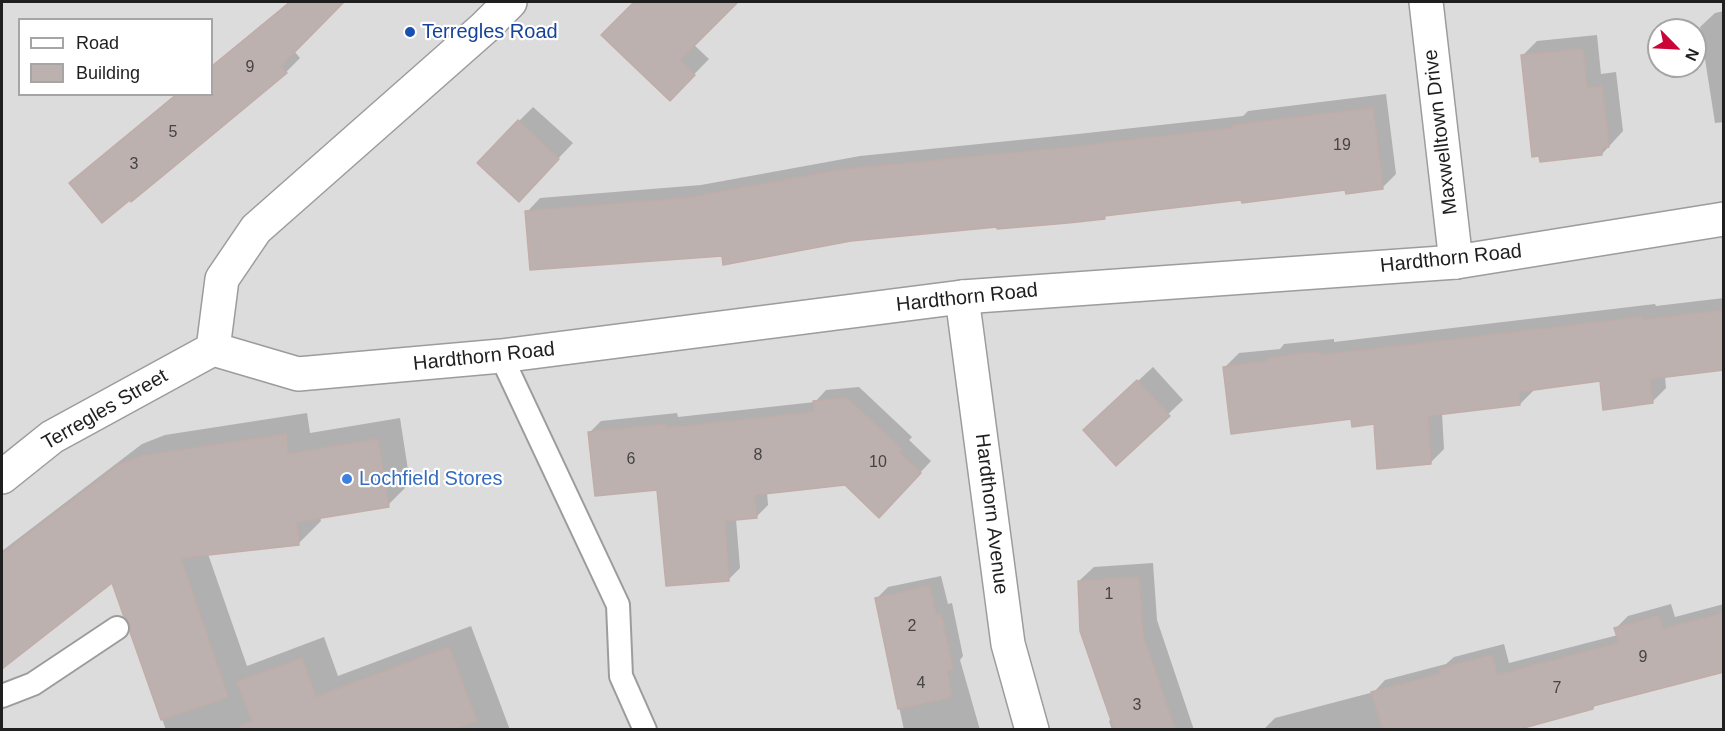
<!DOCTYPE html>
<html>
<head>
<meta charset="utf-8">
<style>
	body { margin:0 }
	#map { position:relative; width:1725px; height:731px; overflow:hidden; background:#f0eae6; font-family:Helvetica,sans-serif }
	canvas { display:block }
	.frame { position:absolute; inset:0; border:3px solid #1f1f1f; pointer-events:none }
	.legend { position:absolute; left:18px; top:18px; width:195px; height:78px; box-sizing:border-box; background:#fff; border:2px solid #a5a5a5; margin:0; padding:8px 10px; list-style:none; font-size:18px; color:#1f1f1f }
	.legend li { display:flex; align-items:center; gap:12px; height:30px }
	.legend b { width:30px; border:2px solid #a5a5a5 }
	.north { position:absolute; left:1647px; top:18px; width:60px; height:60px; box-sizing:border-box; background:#fff; border:2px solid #a5a5a5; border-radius:50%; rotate:114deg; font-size:16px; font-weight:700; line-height:24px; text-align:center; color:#1f1f1f }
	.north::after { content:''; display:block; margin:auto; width:21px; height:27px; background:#c90637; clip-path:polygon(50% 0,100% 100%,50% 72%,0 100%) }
</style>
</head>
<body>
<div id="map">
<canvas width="1725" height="731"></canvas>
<div class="frame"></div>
<ul class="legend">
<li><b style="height:8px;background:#fff"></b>Road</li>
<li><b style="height:16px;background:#bcb1af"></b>Building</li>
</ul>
<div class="north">N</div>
</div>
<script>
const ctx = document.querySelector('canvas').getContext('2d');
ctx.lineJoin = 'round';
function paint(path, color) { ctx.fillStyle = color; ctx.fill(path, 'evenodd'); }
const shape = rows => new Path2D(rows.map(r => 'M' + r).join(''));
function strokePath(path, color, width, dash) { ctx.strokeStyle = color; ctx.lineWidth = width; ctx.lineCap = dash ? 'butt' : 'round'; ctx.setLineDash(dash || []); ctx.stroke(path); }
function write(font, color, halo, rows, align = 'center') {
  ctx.font = font + ' Helvetica,sans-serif'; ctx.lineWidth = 4.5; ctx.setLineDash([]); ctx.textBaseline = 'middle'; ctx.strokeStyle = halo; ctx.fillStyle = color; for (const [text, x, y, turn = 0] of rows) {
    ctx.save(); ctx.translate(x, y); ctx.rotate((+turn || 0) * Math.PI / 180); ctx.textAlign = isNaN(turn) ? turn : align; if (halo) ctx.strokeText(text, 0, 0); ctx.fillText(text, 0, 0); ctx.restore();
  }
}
paint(shape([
	[2,2,1723,2,1723,729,2,729],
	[20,20,212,20,212,94,20,94],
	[1659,30,1695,30,1695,66,1659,66]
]), '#dddcdc');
paint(shape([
	[289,2,342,2,294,51,300,58,286,72,71,184,85,170,176,94,212,94,212,66],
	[637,2,736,2,694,45,709,59,670,99,604,35],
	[1724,11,1724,122,1715,123,1700,27,1715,13],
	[1597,35,1601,74,1616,72,1623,131,1602,154,1522,56,1537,41],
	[1386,94,1396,174,1382,188,1347,188,1243,198,1108,214,1104,218,998,226,723,254,527,212,540,198,701,185,860,156,1078,134,1243,116,1248,111],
	[533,107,573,143,533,185,519,121],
	[1724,298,1724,368,1665,376,1666,388,1652,402,1601,379,1534,390,1520,404,1442,413,1444,449,1430,463,1375,423,1352,418,1225,367,1239,353,1280,349,1284,344,1334,339,1334,342,1655,304,1656,306],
	[1153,367,1183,400,1116,464,1100,416],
	[859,387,912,437,909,440,931,461,891,504,846,484,767,492,768,505,757,516,736,519,740,568,729,579,658,488,590,432,601,421,677,413,678,417,815,402,826,390],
	[307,413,310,433,400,418,410,483,388,505,320,517,321,521,299,543,208,554,247,666,324,637,338,676,471,626,510,730,166,730,131,632,132,626,113,580,2,667,2,551,142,444,165,435],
	[1153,563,1157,620,1194,730,1112,730,1109,721,1112,719,1079,581,1094,567],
	[941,576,948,604,952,603,963,656,960,660,980,730,904,730,876,599,888,587],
	[1671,604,1675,617,1724,604,1724,670,1597,703,1593,708,1513,730,1263,730,1275,718,1374,692,1385,680,1446,664,1454,657,1504,644,1509,663,1618,635,1616,628,1628,616]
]), '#0003');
const building = shape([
	[290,2,344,2,281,66,287,73,170,170,131,202,130,200,102,223,69,183,177,94,212,94,212,66,290,2],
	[634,2,738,2,680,60,695,75,670,101,601,35,634,2],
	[1583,49,1587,88,1602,86,1609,147,1602,147,1602,155,1540,162,1539,156,1532,157,1521,55,1583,49],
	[1373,108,1383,189,1346,194,1345,190,1242,203,1241,200,1104,216,1105,219,1068,223,997,229,997,227,851,241,723,265,722,256,530,270,525,211,686,198,845,169,1063,148,1233,128,1232,125,1373,108],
	[518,120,559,159,519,202,477,163,518,120],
	[1724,310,1724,370,1650,379,1653,403,1603,410,1600,381,1519,392,1520,405,1428,416,1431,464,1377,469,1374,424,1352,427,1351,419,1231,434,1223,367,1269,361,1269,358,1297,354,1320,352,1321,355,1642,317,1642,320,1724,310],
	[1137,380,1170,416,1116,466,1083,430,1137,380],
	[847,398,902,449,899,452,921,473,879,518,845,485,755,495,757,518,725,521,729,581,666,586,657,490,595,496,588,432,666,424,667,428,814,412,813,401,847,398],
	[286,434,288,454,378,439,389,507,297,522,299,545,181,558,228,697,161,720,130,632,130,627,128,621,124,617,112,583,2,669,2,554,118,465,142,456,286,434],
	[1139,577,1143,635,1175,729,1114,729,1080,631,1078,581,1139,577],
	[930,586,936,615,941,614,953,669,947,671,952,697,898,709,875,598,930,586],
	[1724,613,1724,672,1593,706,1593,709,1520,729,1383,729,1371,692,1441,674,1439,669,1492,655,1497,675,1619,643,1614,628,1659,616,1663,629,1724,613],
	[449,647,477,721,454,729,241,729,240,726,252,721,237,682,302,658,316,697,449,647]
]);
paint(building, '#bcb1af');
strokePath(building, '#c1ada8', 1.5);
const service = shape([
	[501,356,618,605,621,676,645,730],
	[2,696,33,684,117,628]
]);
const minor = shape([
	[1426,2,1456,262],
	[962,297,1008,644,1032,730]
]);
const tertiary = shape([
	[213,349,298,374,501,356,962,297,1456,262,1724,219],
	[213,349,222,279,256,229,484,28,510,2],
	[2,477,52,437,213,349]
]);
strokePath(service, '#9c9c9c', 26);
strokePath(minor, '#9c9c9c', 36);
strokePath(tertiary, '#9c9c9c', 36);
strokePath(service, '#fff', 22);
strokePath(minor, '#fff', 33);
strokePath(tertiary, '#fff', 33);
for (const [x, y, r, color] of [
	[410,32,6,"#1a4fb4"],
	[347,479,6,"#3f7fe0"]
]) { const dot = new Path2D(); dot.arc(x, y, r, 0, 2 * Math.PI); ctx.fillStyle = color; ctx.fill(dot); strokePath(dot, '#fff', 2); }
write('16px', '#464443', null, [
	["9",250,68],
	["5",173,133],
	["19",1342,146],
	["3",134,165],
	["8",758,456],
	["6",631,460],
	["10",878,463],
	["1",1109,595],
	["2",912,627],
	["9",1643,658],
	["4",921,684],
	["7",1557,689],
	["3",1137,706]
]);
write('20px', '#164399', '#fff', [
	["Terregles Road",422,32]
], 'left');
write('20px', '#1f1f1f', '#fff', [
	["Maxwelltown Drive",1441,132,-97],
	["Hardthorn Road",1451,259,-6],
	["Hardthorn Road",967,298,-6],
	["Hardthorn Road",484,357,-6],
	["Terregles Street",105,410,-30],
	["Hardthorn Avenue",991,514,83]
]);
write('20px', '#366cbe', '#fff', [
	["Lochfield Stores",359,479]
], 'left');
</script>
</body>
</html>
